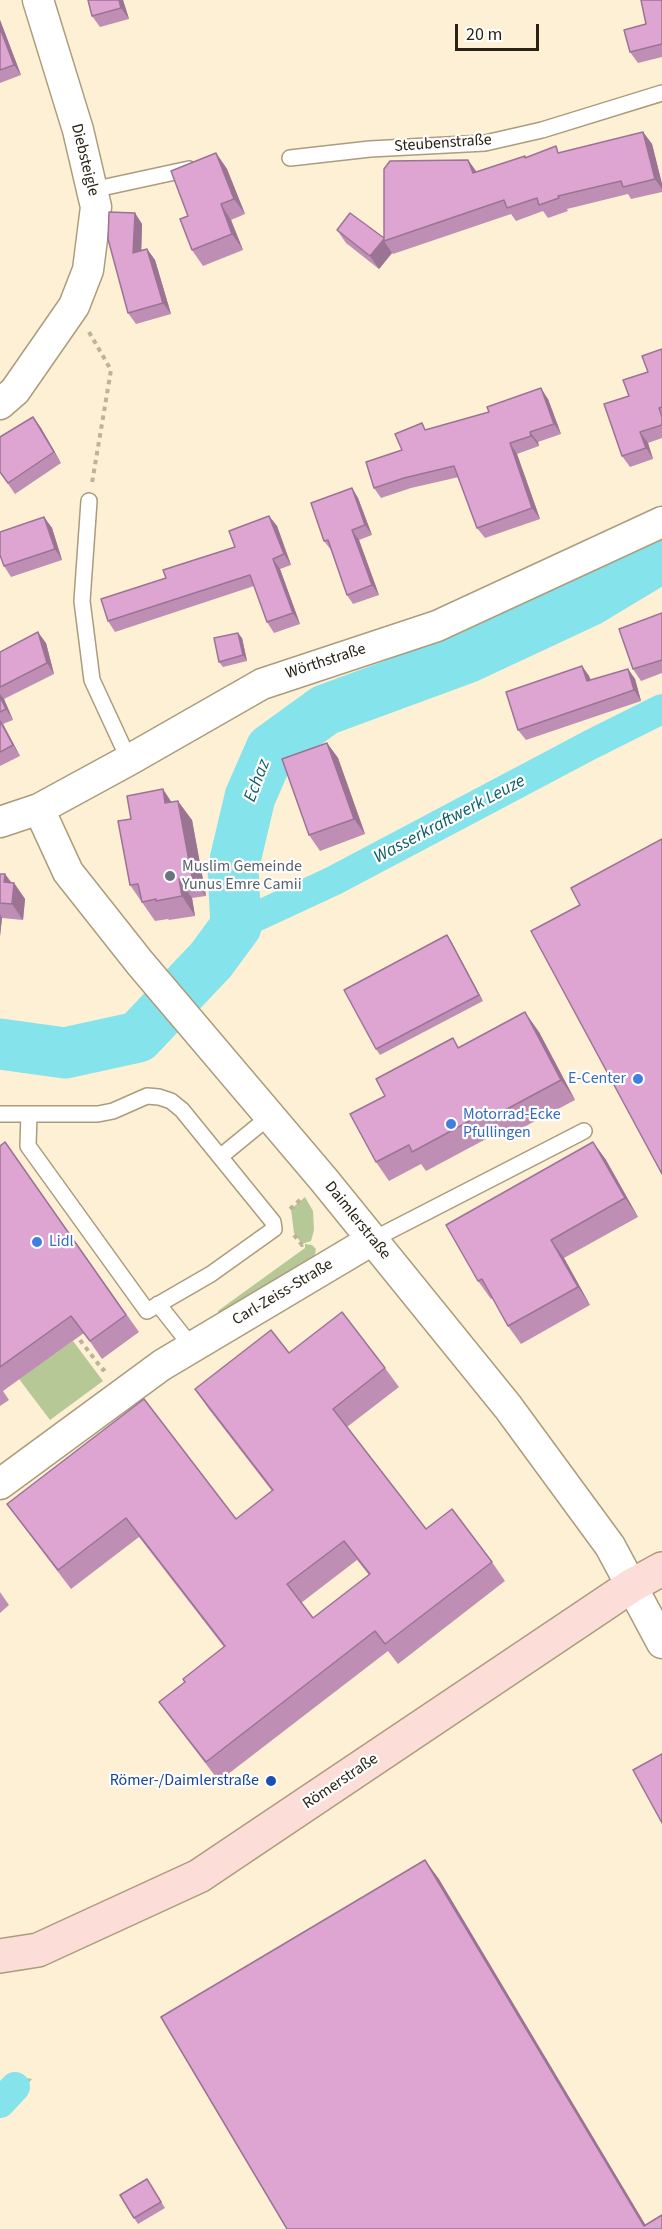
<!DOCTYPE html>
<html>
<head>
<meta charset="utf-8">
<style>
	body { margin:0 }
	#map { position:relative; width:662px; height:2229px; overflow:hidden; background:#fdf0d5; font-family:"Source Sans 3",sans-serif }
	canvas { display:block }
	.scale { position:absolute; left:455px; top:24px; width:84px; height:27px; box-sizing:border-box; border:3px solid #292316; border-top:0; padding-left:8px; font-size:18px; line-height:21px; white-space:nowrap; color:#292316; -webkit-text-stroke:4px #fefefe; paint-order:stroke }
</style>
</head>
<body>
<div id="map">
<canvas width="662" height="2229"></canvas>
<div class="scale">20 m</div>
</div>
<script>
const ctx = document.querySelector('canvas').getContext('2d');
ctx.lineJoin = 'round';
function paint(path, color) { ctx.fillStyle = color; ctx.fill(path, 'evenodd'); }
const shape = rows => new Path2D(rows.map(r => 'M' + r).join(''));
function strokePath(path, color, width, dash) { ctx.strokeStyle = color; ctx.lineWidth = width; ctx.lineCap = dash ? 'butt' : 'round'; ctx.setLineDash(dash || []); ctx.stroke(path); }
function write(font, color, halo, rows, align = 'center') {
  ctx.font = font + ' "Source Sans 3",sans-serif'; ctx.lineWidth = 4.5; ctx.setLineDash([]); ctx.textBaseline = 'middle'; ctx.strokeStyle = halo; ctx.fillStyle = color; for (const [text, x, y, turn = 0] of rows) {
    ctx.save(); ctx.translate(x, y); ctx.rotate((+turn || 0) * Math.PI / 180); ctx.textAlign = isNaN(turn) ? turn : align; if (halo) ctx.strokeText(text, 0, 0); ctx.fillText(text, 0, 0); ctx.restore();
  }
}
paint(shape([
	[305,1197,313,1211,314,1230,311,1241,302,1244,294,1233,291,1209],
	[305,1244,312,1245,316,1249,315,1254,312,1258,219,1314,218,1311,226,1305,305,1248],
	[73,1341,103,1381,50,1420,19,1379],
	[10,2075,32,2079,0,2117,0,2086]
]), '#b6c895');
strokePath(shape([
	[236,926,333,881,590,745,662,709],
	[0,2103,15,2087]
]), '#85e3ec', 30);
strokePath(shape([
	[0,1044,65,1053,138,1037,211,960,236,926,233,869,250,797,271,749,325,710,469,657,589,601,662,557]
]), '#85e3ec', 51);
const service = shape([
	[290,158,370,149,485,143,542,130,662,93],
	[92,190,189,169],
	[89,501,82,601,92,680,129,760],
	[0,1114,98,1114,113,1111,147,1096,159,1097,171,1101,182,1110,273,1222,274,1229,211,1274,147,1311,28,1146,29,1114],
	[220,1157,270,1116],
	[372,1240,584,1131],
	[158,1304,192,1347]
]);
const minor = shape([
	[0,404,15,391,74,306,88,270,96,207,78,130,38,0],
	[39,809,68,872,140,963,324,1180,508,1407,610,1546,662,1643],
	[0,822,39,809,129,760,262,684,437,626,662,522],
	[0,1484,162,1365,372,1240]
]);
const secondary = shape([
	[0,1956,38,1950,199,1876,631,1586,662,1569]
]);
strokePath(service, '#ab9c7d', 18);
strokePath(minor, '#ab9c7d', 33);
strokePath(secondary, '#ab9c7d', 36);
strokePath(shape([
	[89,332,111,370,92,483],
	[290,1209,302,1198],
	[294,1235,302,1245,304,1243],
	[80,1340,103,1370,105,1368]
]), '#bdb29b', 4, [4.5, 4.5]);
strokePath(service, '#fff', 15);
strokePath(minor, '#fff', 30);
strokePath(secondary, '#fdddd7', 33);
paint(shape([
	[123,0,129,19,100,27,92,16],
	[662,0,662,57,638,63,630,52,646,24],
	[0,20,21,75,0,83],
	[643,132,652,144,662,184,662,192,631,199,628,194,567,209,568,211,548,218,543,211,516,221,511,214,393,254,392,253,379,269,346,243,337,230,384,238,468,160,477,172,526,158,560,153],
	[216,153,227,169,245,214,231,220,243,250,203,266,192,250,188,216],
	[135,213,142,224,141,250,147,249,155,260,171,314,136,324,128,313],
	[662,349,662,438,648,443,653,459,630,467,622,456,629,396,648,372],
	[548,399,561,434,538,442,539,446,517,454,540,519,485,538,477,528,459,477,411,488,381,498,374,488,402,450,427,430],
	[33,417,41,428,61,463,15,494,0,472],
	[352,488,358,498,372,535,359,540,379,595,353,604,347,595,331,550,324,541],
	[269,516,277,526,291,565,280,569,300,624,274,633,267,622,254,586,115,632,108,621,166,578,235,547],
	[44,517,52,528,62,560,11,577,4,566],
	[662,613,662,673,641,681,633,669],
	[242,638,247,661,223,667,219,662],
	[46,643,54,674,4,699,13,720,3,724,20,756,0,766,0,652],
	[582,666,589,676,591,680,628,669,635,679,641,701,526,740,518,730],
	[327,743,338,758,365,834,320,851,309,835],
	[172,802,192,820,206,896,192,898,195,916,169,920,168,919,155,921,130,885,131,819],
	[0,874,5,874,12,883,14,883,25,899,23,920,2,918,0,936],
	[447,935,451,941,483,1001,380,1055,376,1049],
	[539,1032,575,1100,505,1137,501,1131,426,1171,421,1164,389,1181,376,1162,385,1096,453,1038,459,1048],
	[5,1142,139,1332,102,1359,84,1333,3,1391,9,1400,0,1406,0,1146],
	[593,1142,606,1160,638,1217,564,1258,590,1305,521,1344,508,1326,493,1298,491,1299,478,1281],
	[289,1353,385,1368,399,1387,347,1427,426,1529,492,1562,505,1581,398,1664,388,1651,219,1781,173,1721,159,1702,185,1682,224,1647,139,1537,71,1589,21,1523,7,1504,236,1519,272,1491,208,1408,195,1389],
	[357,1560,369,1575,313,1618,301,1603],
	[0,1592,9,1605,0,1613],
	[151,2185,165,2208,138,2224,134,2218]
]), '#bf8eb5');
paint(shape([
	[119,0,123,0,129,19,121,8],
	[0,20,21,75,14,65,0,28],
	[643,132,652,144,662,184,662,189,655,179],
	[216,153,227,169,245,214,234,199],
	[468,160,477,173,473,173],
	[221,204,231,220,243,250,232,234],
	[135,213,142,224,141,264,133,253],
	[384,239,384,241,392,253,379,269,370,256],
	[147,249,155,260,171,314,163,303],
	[541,388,548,399,561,434,554,424],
	[33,417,41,428,61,463,54,452],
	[530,432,538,442,539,446,531,436],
	[640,432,648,443,653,459,646,448],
	[510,443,517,454,540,519,532,508],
	[352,488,358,498,372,535,365,525],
	[269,516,277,526,291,565,284,554],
	[44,517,52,528,62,560,55,549],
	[352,530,359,540,379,595,372,585],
	[273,559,280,569,300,624,293,613],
	[38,632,46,643,54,674,47,663],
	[238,633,242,638,247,661,243,655],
	[582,666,589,676,594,692,587,681],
	[628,669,635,679,641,701,634,690],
	[0,694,4,699,13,720,6,709,0,697],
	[0,719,3,724,20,756,13,745],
	[327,743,338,758,365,834,354,819],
	[163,789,176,809,165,803],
	[178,801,192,820,206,896,192,877],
	[5,874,14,887,14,883,25,899,23,920,12,904,4,882],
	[179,879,192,898,195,916,182,896],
	[0,914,2,918,0,936],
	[447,935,451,941,483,1001,479,995],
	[525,1012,539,1032,575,1100,561,1080],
	[593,1142,606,1160,638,1217,625,1198],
	[551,1240,564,1258,590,1305,578,1287],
	[425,1860,439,1879,648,2229,646,2229]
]), '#9b7494');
const building = shape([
	[88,0,119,0,121,8,92,16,88,0],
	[641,0,662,0,662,44,630,52,624,30,646,24,641,0],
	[0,28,14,65,0,70,0,28],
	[643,132,655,179,623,187,621,181,558,196,559,198,539,205,537,198,507,208,504,200,384,241,384,239,370,256,337,230,350,213,384,238,384,169,390,161,468,160,473,173,525,156,525,158,556,146,558,153,643,132],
	[216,153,234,199,221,204,232,234,192,250,180,219,188,216,171,171,216,153],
	[109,212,135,213,133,253,147,249,163,303,128,313,108,239,109,212],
	[662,349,662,407,659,408,662,417,662,425,640,432,646,448,622,456,604,404,629,396,623,380,648,372,642,356,662,349],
	[541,388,554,424,530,432,531,436,510,443,532,508,477,528,454,466,404,478,374,488,366,462,402,450,395,434,422,423,425,430,489,412,487,407,541,388],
	[33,417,54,452,8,483,0,472,0,437,33,417],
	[352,488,365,525,352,530,372,585,347,595,328,540,324,541,311,503,352,488],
	[269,516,284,554,273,559,293,613,267,622,250,575,108,621,101,599,166,578,163,570,235,547,229,531,269,516],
	[44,517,55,549,4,566,0,555,0,532,44,517],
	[662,613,662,660,633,669,619,629,662,613],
	[38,632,47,663,0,687,0,652,38,632],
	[238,633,243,655,219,662,214,638,238,633],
	[582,666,587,681,628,669,634,690,518,730,506,692,582,666],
	[0,697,6,709,0,712,0,697],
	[0,721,13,745,0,752,0,721],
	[327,743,354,819,309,835,282,759,327,743],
	[163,789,165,803,178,801,192,877,179,879,182,896,156,901,156,899,142,902,138,884,130,885,118,821,131,819,127,796,163,789],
	[662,839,662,1174,531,931,580,905,571,888,662,839],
	[0,874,5,874,4,882,14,883,12,904,0,903,0,874],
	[447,935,479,995,376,1049,344,990,447,935],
	[525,1012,561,1080,492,1117,488,1111,412,1152,409,1145,376,1162,350,1114,385,1096,376,1079,453,1038,458,1048,525,1012],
	[5,1142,126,1315,90,1341,71,1316,0,1367,0,1146,5,1142],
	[593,1142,625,1198,551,1240,578,1287,508,1326,482,1279,478,1281,446,1225,593,1142],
	[342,1312,385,1368,333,1409,426,1529,452,1509,492,1562,385,1644,375,1631,206,1762,159,1702,185,1682,183,1679,225,1646,126,1518,58,1570,7,1504,144,1399,236,1519,273,1490,195,1389,271,1330,289,1353,342,1312],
	[344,1541,370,1574,313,1618,287,1584,344,1541],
	[662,1754,662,1823,633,1770,662,1754],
	[425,1860,644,2226,662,2215,662,2229,287,2229,161,2017,425,1860],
	[147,2179,161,2202,134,2218,120,2195,147,2179]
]);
paint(building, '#dea5d3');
strokePath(building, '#9b7494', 1.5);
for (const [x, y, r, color] of [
	[170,876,6,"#6b7280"],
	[638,1079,6,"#3f7fe0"],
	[451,1124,6,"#3f7fe0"],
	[37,1242,6,"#3f7fe0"],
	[271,1781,6,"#1a4fb4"]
]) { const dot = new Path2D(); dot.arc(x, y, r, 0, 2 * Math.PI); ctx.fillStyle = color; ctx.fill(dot); strokePath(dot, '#fefefe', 2); }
write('16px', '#292316', '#fefefe', [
	["Steubenstraße",443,144,-4],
	["Diebsteigle",84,160,76],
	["Wörthstraße",326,662,-18],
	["Daimlerstraße",357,1221,51],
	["Carl-Zeiss-Straße",283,1293,-31],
	["Römerstraße",341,1782,-34]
]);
write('16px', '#5b616d', '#fefefe', [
	["Muslim Gemeinde",182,867],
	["Yunus Emre Camii",182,885]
], 'left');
write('16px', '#366cbe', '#fefefe', [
	["E-Center",626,1079,"right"],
	["Motorrad-Ecke",463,1115],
	["Pfullingen",463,1133],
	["Lidl",49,1242]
], 'left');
write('16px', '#164399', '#fefefe', [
	["Römer-/Daimlerstraße",259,1781]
], 'right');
write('italic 18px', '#0d6066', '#fefefe', [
	["Echaz",258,781,-69],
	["Wasserkraftwerk Leuze",450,820,-28]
]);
</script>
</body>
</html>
